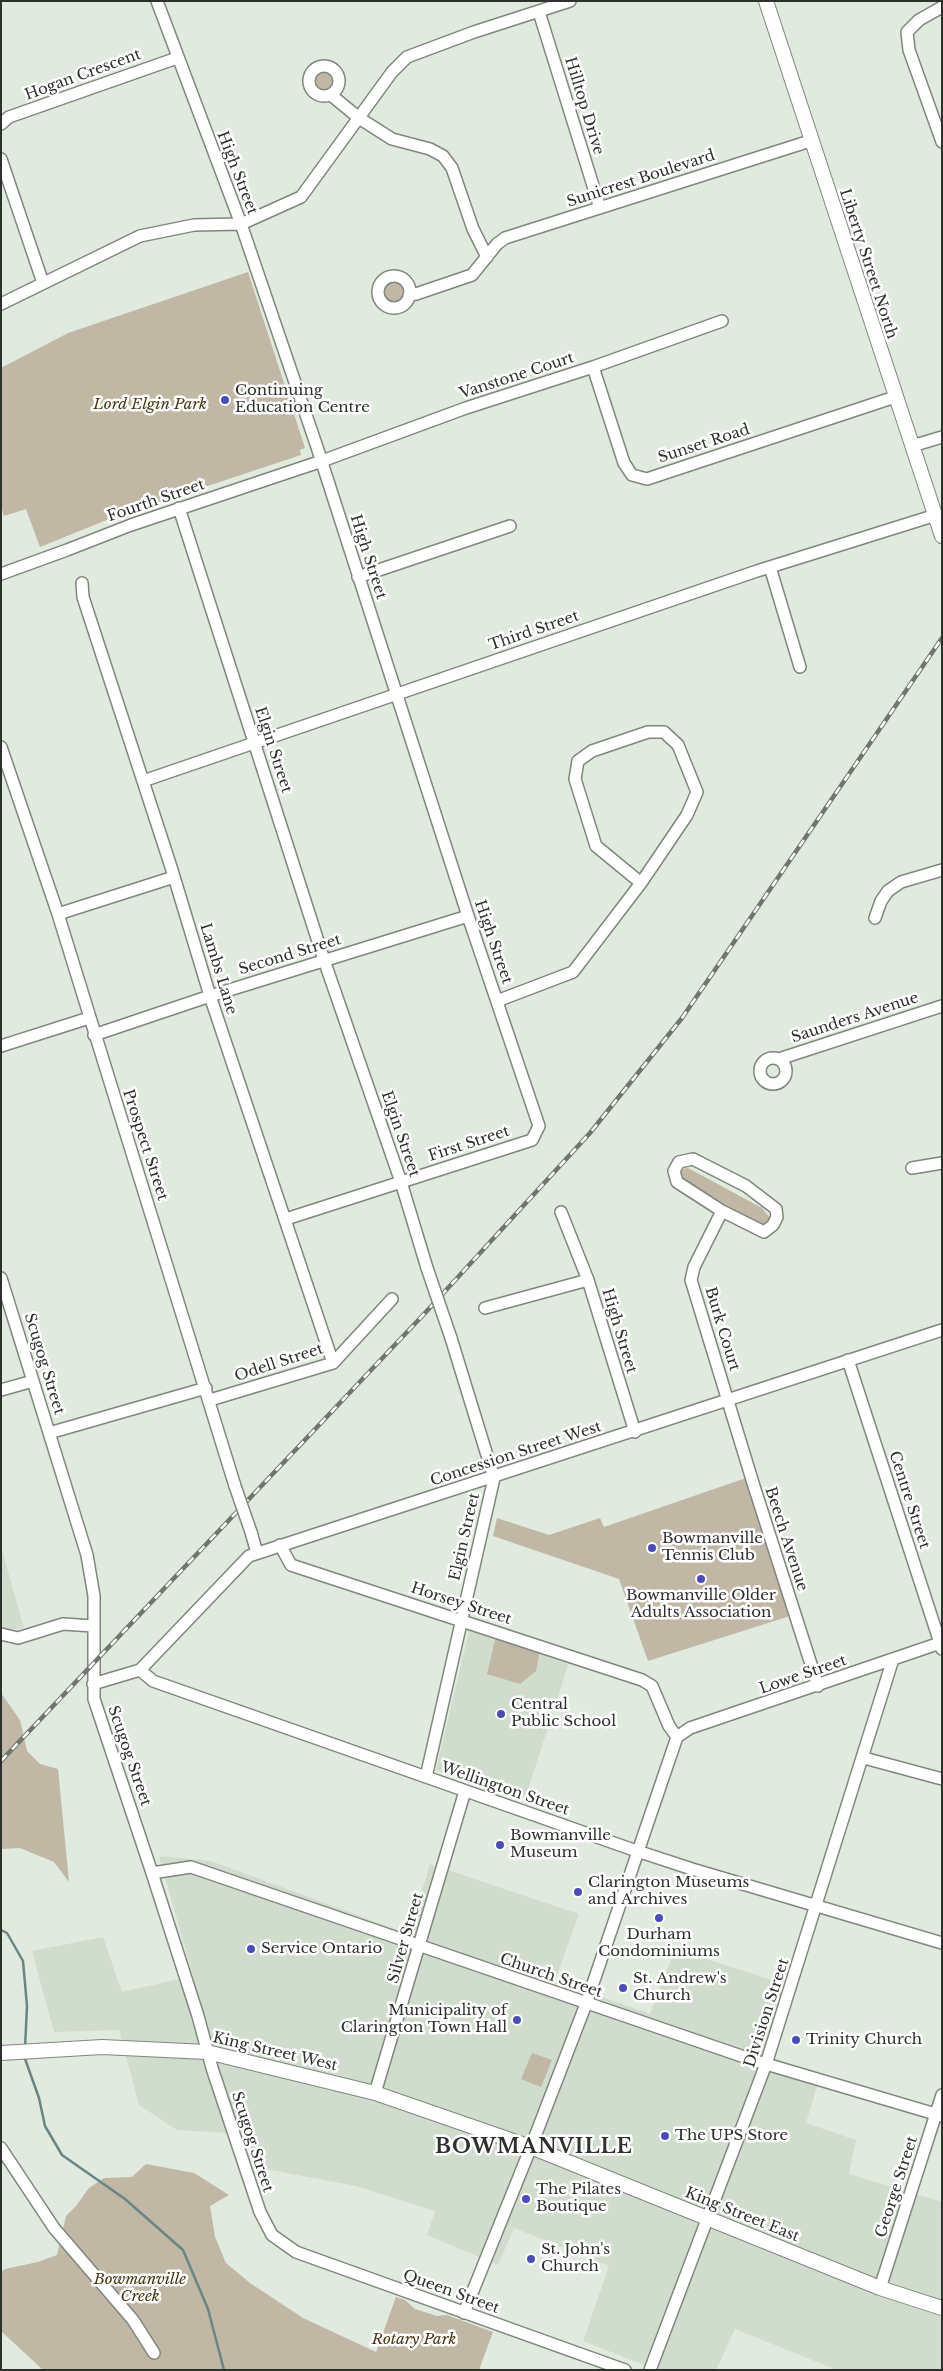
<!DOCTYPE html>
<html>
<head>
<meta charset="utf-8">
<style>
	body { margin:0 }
	#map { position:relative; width:943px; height:2371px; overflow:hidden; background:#e1eadf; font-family:"Libre Baskerville",serif }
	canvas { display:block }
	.frame { position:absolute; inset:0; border:2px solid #2d312c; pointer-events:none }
</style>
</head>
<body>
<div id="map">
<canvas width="943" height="2371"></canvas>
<div class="frame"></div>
</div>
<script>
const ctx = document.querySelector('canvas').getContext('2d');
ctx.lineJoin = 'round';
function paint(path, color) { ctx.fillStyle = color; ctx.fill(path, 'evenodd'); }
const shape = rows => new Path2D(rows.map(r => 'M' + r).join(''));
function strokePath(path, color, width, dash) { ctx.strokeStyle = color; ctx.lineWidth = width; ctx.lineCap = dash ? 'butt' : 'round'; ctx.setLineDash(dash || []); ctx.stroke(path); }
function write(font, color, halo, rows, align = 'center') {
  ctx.font = font + ' "Libre Baskerville",serif'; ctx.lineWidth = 5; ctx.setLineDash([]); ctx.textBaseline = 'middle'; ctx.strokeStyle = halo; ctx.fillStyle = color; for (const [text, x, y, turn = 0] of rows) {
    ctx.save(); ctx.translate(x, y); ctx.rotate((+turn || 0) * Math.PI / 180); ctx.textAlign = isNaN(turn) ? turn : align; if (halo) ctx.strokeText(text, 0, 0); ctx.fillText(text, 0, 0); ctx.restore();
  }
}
paint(shape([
	[1,1547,24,1628,1,1631],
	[470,1627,570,1659,525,1799,436,1770],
	[159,1856,211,1861,409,1934,430,1864,579,1914,555,1980,650,2014,675,1949,797,1988,772,2057,820,2076,806,2123,856,2140,849,2174,942,2202,942,2370,837,2370,735,2329,716,2370,657,2370,583,2341,609,2266,514,2228,498,2265,427,2235,435,2211,356,2186,260,2168,246,2134,177,2130,139,2105,119,2030,54,2032,32,1951,103,1937,122,1992,193,1976]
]), '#d0ddcc');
paint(shape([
	'314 81a11 11 0 1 1 22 0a11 11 0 1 1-22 0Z',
	[248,272,305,448,300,450,301,455,114,517,40,547,26,509,4,516,1,506,1,368,68,333],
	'382 291a12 12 0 1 1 24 0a12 12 0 1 1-24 0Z',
	[688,1168,762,1208,770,1218,766,1224,761,1225,683,1180,681,1174,683,1169],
	[746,1478,790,1616,648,1661,619,1579,493,1536,497,1518,549,1535,600,1518,604,1527],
	[496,1636,540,1650,536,1671,520,1684,487,1674],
	[1,1693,20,1720,27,1751,40,1764,58,1769,69,1882,54,1862,20,1848,1,1849],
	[532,2053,552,2060,541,2087,521,2079],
	[146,2164,194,2173,229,2195,210,2206,215,2237,226,2263,250,2283,303,2318,376,2352,396,2297,405,2300,415,2309,437,2316,447,2315,493,2332,479,2370,43,2370,1,2331,1,2272,5,2269,38,2262,57,2255,66,2216,76,2206,89,2188,104,2178,132,2177]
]), '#c0b7a5');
strokePath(shape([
	[1,1930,7,1933,23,1961,27,2006,25,2048],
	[24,2056,39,2098,45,2126,62,2155,125,2199,183,2250,208,2309,224,2370]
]), '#698684', 2.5);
const minor = shape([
	[157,1,241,224,317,447,468,916,539,1126,532,1140,286,1219],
	[942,7,919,20,907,32,909,50,942,142],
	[539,12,600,208],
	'309 81a15 15 0 1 1 30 0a15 15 0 1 1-30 0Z',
	[331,95,359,118,392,139,430,149,443,156,452,168,473,229,487,257],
	[1,124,9,117,177,58],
	[1,159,43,283],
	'378 292a16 16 0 1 1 32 0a16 16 0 1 1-32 0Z',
	[409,295,416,294,472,275,497,244,505,238,810,141],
	[1,304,140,236,194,225,241,224,301,197,392,72,407,57,474,32,570,1],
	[593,367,624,463,632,475,647,479,895,397],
	[912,446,942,437],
	[179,508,324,960,401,1182,427,1268],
	[770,567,800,667],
	[1,574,67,550,131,525,322,461,466,408,593,367,722,321],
	[358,577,510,526],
	[82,583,83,597,172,870,210,996,333,1363],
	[1,747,58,914,235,1486],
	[143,781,757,571,936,515],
	[58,914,174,877],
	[875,918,881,901,888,891,901,882,942,870],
	[497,1001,573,972,641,883,687,815,697,792,678,745,664,732,648,732,592,751,578,761,575,779,596,846,641,883],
	[94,1035,210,996,468,916],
	[1,1046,89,1018],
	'760 1071a13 13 0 1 1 26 0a13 13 0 1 1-26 0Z',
	[779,1059,942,1006],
	[693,1159,746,1186,776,1209,777,1217,773,1225,764,1232,722,1211,677,1182,674,1171,679,1162,693,1159],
	[912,1168,942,1163],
	[722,1211,694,1267,691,1280,753,1483,818,1686],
	[561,1212,588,1280,635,1432],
	[1,1278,87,1555,94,1596,94,1699,152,1873,198,2016,212,2068,260,2212,272,2235,296,2252,625,2370],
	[485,1308,588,1280],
	[848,1360,942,1649],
	[1,1390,33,1381],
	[210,1400,333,1363,392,1299],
	[49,1433,206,1388],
	[251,1532,257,1553],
	[280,1545,291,1565,642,1680,652,1686,669,1726,677,1737],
	[1,1634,18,1638,63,1624,93,1626],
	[140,1670,153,1681,631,1849,692,1869,942,1943],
	[93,1684,140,1670,249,1556,942,1330],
	[677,1737,690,1728,940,1643],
	[864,1758,942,1779],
	[426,1777,494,1478,451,1338],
	[152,1873,191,1867,756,2061,942,2116],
	[375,2093,465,1791],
	[1,2148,54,2228,133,2320,154,2353],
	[880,2288,942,2095],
	[464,2313,531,2147,586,2004,677,1737],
	[650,2370,766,2064,893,1659]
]);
const major = shape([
	[766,1,942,536],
	[1,2053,102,2047,207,2052,375,2093,531,2147,880,2288,942,2308]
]);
strokePath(minor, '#7f877d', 14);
strokePath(major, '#7f877d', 16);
strokePath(minor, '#fff', 11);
strokePath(major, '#fff', 14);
const rail = shape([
	[1,1761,426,1312,590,1133,682,1018,942,638]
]);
strokePath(rail, '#70766e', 4.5);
strokePath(rail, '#fff', 2.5, [8]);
const minorBridge = shape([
	[427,1268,451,1338],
	[235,1486,251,1532]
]);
strokePath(minorBridge, '#7f877d', 14, []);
strokePath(minorBridge, '#fff', 11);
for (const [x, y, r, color] of [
	[225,400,5,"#4a4bc1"],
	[652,1548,5,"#4a4bc1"],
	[701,1579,5,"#4a4bc1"],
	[501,1714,5,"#4a4bc1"],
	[500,1845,5,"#4a4bc1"],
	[578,1892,5,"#4a4bc1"],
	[659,1918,5,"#4a4bc1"],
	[251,1949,5,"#4a4bc1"],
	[623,1988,5,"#4a4bc1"],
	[517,2020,5,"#4a4bc1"],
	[796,2040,5,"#4a4bc1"],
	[665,2136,5,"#4a4bc1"],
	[526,2199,5,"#4a4bc1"],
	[531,2259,5,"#4a4bc1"]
]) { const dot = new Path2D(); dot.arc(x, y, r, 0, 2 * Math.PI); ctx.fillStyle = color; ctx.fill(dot); strokePath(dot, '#fff', 2); }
write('15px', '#2d312c', '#fff', [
	["Hogan Crescent",83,75,-20],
	["Hilltop Drive",584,106,73],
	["High Street",237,173,69],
	["Sunicrest Boulevard",641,179,-18],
	["Liberty Street North",868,264,72],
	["Vanstone Court",517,376,-18],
	["Sunset Road",704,444,-18],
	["Fourth Street",156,501,-19],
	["High Street",368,557,72],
	["Third Street",534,631,-19],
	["Elgin Street",273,750,72],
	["High Street",493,942,71],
	["Second Street",290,955,-17],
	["Lambs Lane",218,969,73],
	["Saunders Avenue",855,1018,-18],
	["Elgin Street",400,1134,71],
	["First Street",469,1144,-18],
	["Prospect Street",145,1145,72],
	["Burk Court",722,1329,73],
	["High Street",619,1331,73],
	["Odell Street",279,1363,-18],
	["Scugog Street",44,1364,73],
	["Concession Street West",516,1454,-18],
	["Centre Street",909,1500,72],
	["Elgin Street",465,1537,-77],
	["Beech Avenue",786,1539,72],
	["Horsey Street",461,1604,18],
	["Lowe Street",803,1675,-19],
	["Scugog Street",129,1756,71],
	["Wellington Street",505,1789,19],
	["Silver Street",406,1938,-74],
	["Church Street",551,1976,19],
	["Division Street",767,2013,-72],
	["King Street West",275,2052,13],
	["Scugog Street",252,2142,72],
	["George Street",897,2187,-72],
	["King Street East",742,2215,22],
	["Queen Street",451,2292,20]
]);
write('15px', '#2d312c', '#fff', [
	["Continuing",235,391],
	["Education Centre",235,408],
	["Bowmanville",662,1539],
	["Tennis Club",662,1556],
	["Bowmanville Older",701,1596,"center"],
	["Adults Association",701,1613,"center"],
	["Central",511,1705],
	["Public School",511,1722],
	["Bowmanville",510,1836],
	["Museum",510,1853],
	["Clarington Museums",588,1883],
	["and Archives",588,1900],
	["Durham",659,1935,"center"],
	["Condominiums",659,1952,"center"],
	["Service Ontario",261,1949],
	["St. Andrew's",633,1979],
	["Church",633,1996],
	["Municipality of",507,2011,"right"],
	["Clarington Town Hall",507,2028,"right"],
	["Trinity Church",806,2040],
	["The UPS Store",675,2136],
	["The Pilates",536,2190],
	["Boutique",536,2207],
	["St. John's",541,2250],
	["Church",541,2267]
], 'left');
write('italic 15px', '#45340f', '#fff', [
	["Lord Elgin Park",150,405],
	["Bowmanville",140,2280],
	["Creek",140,2297],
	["Rotary Park",414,2340]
]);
ctx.letterSpacing = '1px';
write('bold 20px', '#2d312c', '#fff', [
	["BOWMANVILLE",534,2147]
]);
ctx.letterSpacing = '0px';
</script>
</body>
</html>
